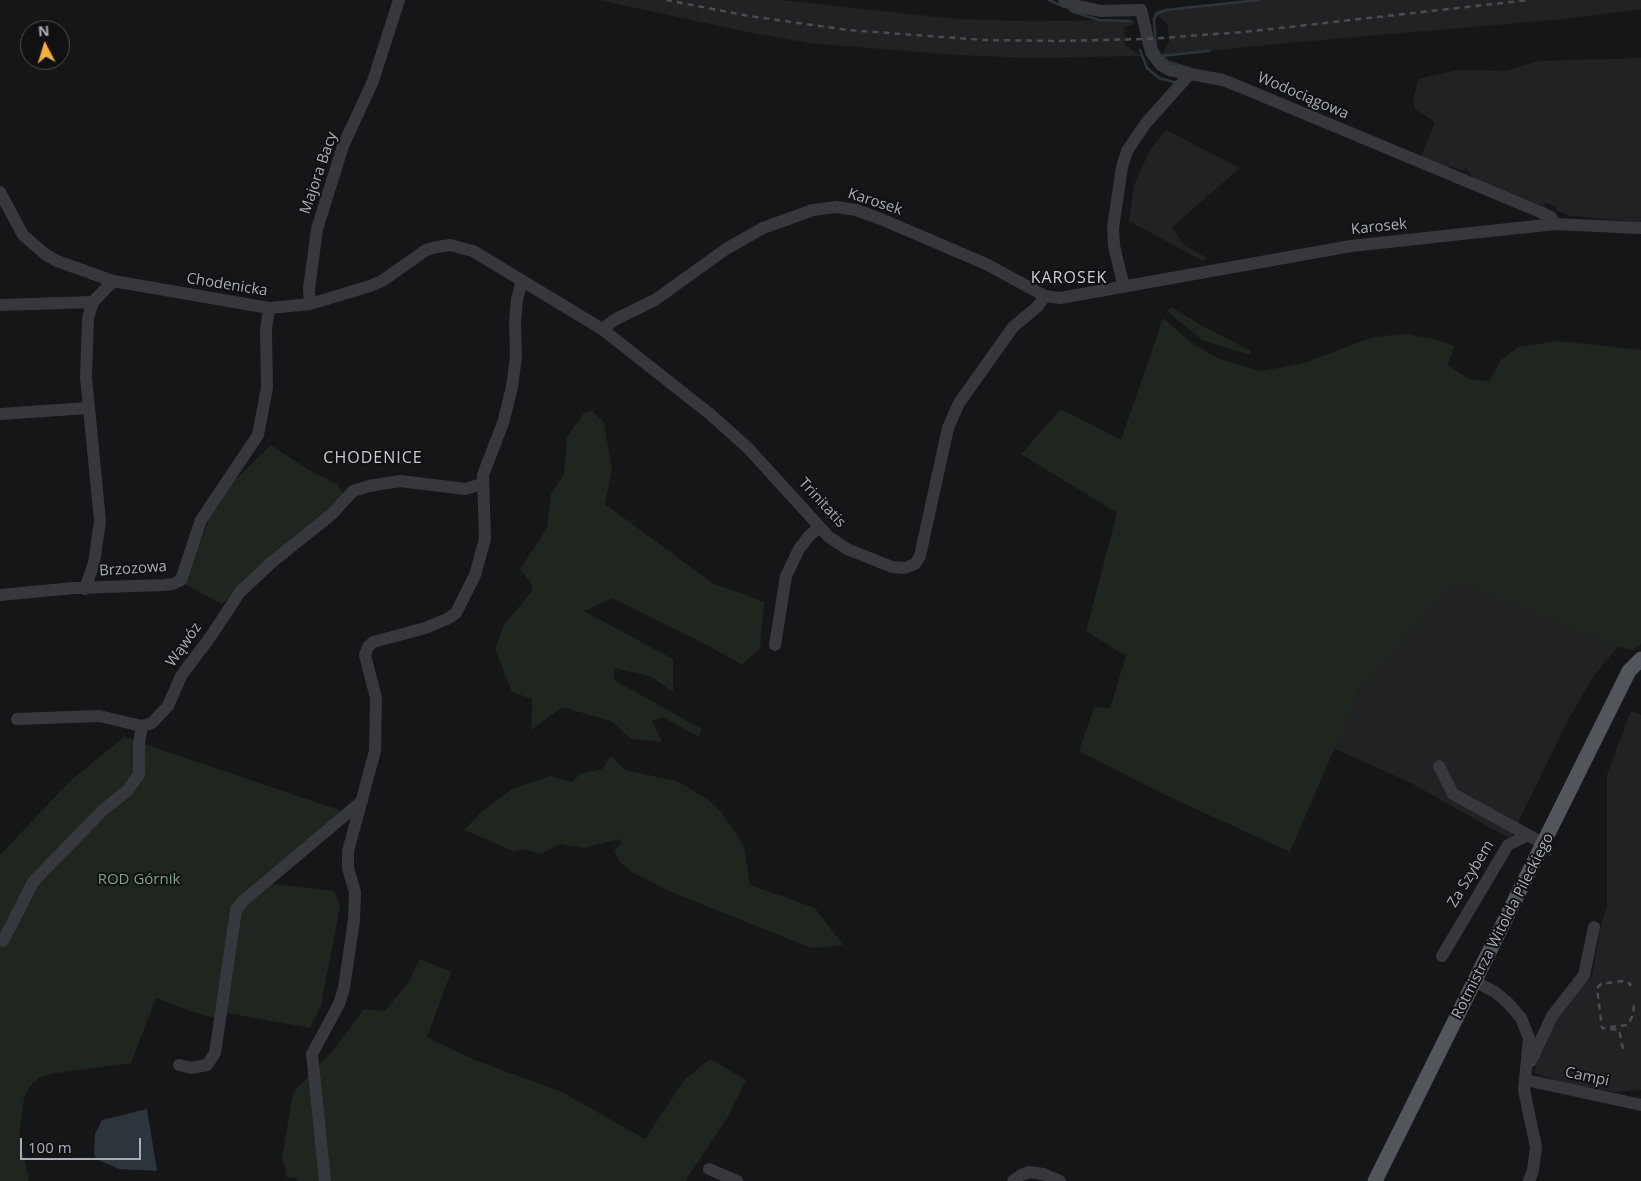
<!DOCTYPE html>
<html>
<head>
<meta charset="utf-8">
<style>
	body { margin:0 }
	#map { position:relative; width:1641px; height:1181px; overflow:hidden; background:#161618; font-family:"Open Sans",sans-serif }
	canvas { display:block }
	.north { position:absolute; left:20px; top:20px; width:50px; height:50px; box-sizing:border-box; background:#111113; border:1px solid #4d4f55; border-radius:50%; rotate:355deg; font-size:14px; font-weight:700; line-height:20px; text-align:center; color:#a8adb8 }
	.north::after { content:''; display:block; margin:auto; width:18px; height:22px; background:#f2b134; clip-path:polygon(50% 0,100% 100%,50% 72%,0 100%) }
	.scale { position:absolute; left:20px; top:1138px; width:121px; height:22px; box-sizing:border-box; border:2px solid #a8adb8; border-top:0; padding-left:6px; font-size:15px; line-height:18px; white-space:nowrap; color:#a8adb8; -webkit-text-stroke:4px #111113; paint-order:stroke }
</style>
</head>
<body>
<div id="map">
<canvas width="1641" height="1181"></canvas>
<div class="north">N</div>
<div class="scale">100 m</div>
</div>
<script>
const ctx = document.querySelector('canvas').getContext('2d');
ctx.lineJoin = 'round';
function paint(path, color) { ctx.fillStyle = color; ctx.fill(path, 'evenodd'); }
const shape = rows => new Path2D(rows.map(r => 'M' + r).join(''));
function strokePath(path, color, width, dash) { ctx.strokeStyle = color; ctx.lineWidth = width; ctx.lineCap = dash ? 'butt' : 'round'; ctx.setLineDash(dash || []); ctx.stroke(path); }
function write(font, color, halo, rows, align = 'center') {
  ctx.font = font + ' "Open Sans",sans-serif'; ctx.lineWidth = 4; ctx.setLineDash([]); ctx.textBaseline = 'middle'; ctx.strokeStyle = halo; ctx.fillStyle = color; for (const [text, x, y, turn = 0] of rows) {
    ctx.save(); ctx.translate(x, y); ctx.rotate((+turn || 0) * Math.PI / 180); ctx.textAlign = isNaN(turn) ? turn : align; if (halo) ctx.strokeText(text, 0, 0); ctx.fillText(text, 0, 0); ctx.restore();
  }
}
paint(shape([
	[599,0,782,0,956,19,1028,21,1134,20,1134,24,1124,28,1125,45,1142,56,1029,58,955,55,810,43,742,31],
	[1256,0,1641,0,1641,9,1564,19,1287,43,1161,56,1169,42,1168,25,1153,12],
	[1641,58,1641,222,1571,216,1557,211,1556,206,1545,203,1543,206,1473,178,1466,168,1463,171,1449,166,1448,168,1421,157,1435,122,1415,109,1413,102,1418,79,1458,70,1507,71,1537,61],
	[1166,130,1240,168,1172,227,1184,245,1207,258,1203,261,1129,221,1134,185,1150,150],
	[1454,579,1618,647,1595,674,1569,718,1510,839,1411,783,1333,748,1359,691],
	[1631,711,1641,715,1641,1090,1616,1092,1575,1086,1534,1073,1546,1034,1567,1003,1592,976,1601,925,1607,905,1607,775]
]), '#222225');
paint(shape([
	[1171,307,1199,324,1251,351,1250,355,1202,340,1167,311],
	[1163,318,1192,343,1217,358,1261,371,1304,363,1373,337,1405,334,1431,338,1454,346,1448,365,1469,379,1489,381,1501,360,1518,347,1558,341,1641,350,1641,644,1633,650,1618,647,1454,580,1359,691,1290,852,1163,794,1079,751,1094,707,1110,708,1126,656,1086,631,1117,513,1021,454,1061,409,1121,440],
	[592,411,604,422,612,470,605,504,712,583,764,602,760,648,742,665,707,645,612,598,584,611,673,659,673,692,650,676,615,668,614,680,702,729,699,737,663,717,652,721,662,742,631,739,611,721,562,707,531,730,532,699,512,692,495,649,504,625,532,591,531,583,520,569,547,528,551,494,564,474,567,437,584,413],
	[271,445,307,469,337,484,345,496,222,604,184,584,212,512,232,483],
	[124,737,342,811,258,882,334,891,340,906,321,1006,310,1028,216,1011,215,1018,193,1012,156,998,131,1063,56,1073,40,1077,29,1087,24,1099,19,1135,29,1181,0,1181,0,855,71,780],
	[611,756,625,770,677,781,710,801,722,813,744,846,750,885,815,908,843,945,811,948,671,892,632,872,619,861,614,850,620,845,621,839,583,848,561,844,540,854,524,849,513,851,464,830,482,811,512,789,551,776,572,782,580,774,602,769],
	[420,959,451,972,427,1037,472,1059,562,1092,645,1139,685,1079,710,1059,746,1080,728,1117,685,1181,298,1181,297,1178,286,1177,286,1168,282,1158,293,1093,334,1049,364,1009,385,1011,408,983]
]), '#1e261f');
paint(shape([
	[147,1109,157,1171,119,1169,96,1159,94,1153,95,1134,102,1120]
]), '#2c353c');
strokePath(shape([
	[1049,0,1064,7],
	[1071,11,1099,20,1130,21],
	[1140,50,1147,68,1159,78,1174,82],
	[1161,56,1209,51],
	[1189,68,1169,62,1161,56,1156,47,1154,19,1157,13,1166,10,1258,0]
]), '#2c353c', 2.5);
strokePath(shape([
	[1064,0,1072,5,1101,11,1141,10,1151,52,1161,65,1169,70,1223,80,1243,88,1538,211,1551,217,1555,224],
	[0,192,23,235,45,254,57,261,113,281,269,308,310,304,370,286,382,281,426,250,437,247,450,245,473,251,602,329,710,414,748,448,829,537,847,549,892,567,905,568,915,564,920,556,948,428,959,403,1013,327,1037,307,1045,296],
	[1124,287,1114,246,1113,228,1122,167,1127,151,1146,123,1189,75],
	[310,304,309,289,317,229,343,146,373,81,399,0],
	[0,305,93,302],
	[602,329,616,319,655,300,726,249,763,228,813,210,836,207,856,210,881,219,986,264,1045,296,1060,298,1351,246,1555,224,1641,228],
	[0,414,88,408],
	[85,589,94,563,100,521,86,377,88,318,93,302,113,281],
	[0,595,74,588,164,585,173,584,181,580,201,520,258,435,267,388,266,329,269,308],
	[775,645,786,576,799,549,809,536,819,527],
	[17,719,99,716,142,726],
	[1439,766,1453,794,1528,835],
	[3,941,33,882,102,811,128,790,139,774,139,743,142,726,152,723,168,706,181,676,211,636,240,592,272,562,332,514,353,491,369,486,400,481,465,489,482,484],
	[1442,956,1508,845,1528,835,1544,844],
	[1474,981,1495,992,1508,1003,1521,1018,1529,1038,1524,1090,1536,1147,1533,1170,1529,1181],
	[1531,1061,1552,1016,1584,975,1594,927],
	[179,1065,191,1068,207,1065,215,1053,236,910,243,901,362,801],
	[1526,1080,1641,1105],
	[709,1169,737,1181],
	[325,1181,312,1054,339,1004,344,988,354,920,355,892,348,868,348,851,375,751,376,698,365,655,368,647,373,642,425,628,447,619,456,613,475,575,485,539,483,475,503,423,512,387,516,357,515,323,517,299,522,281],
	[1013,1181,1021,1175,1030,1172,1043,1174,1060,1181]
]), '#37383d', 12);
strokePath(shape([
	[1375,1181,1621,687,1629,671,1641,659]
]), '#53555c', 15);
strokePath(shape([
	[666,0,749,16,848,30,983,40,1058,41,1147,39,1244,32,1529,0],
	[1610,1027,1628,1025,1633,1015,1634,1004],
	[1623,1049,1619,1030,1602,1028,1597,988,1601,984,1622,981,1629,983,1631,986]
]), '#4a4c52', 2.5, [6, 5]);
write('15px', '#a8adb8', '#111113', [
	["Wodociągowa",1303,96,23],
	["Majora Bacy",319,173,-71],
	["Karosek",875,202,18],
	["Karosek",1379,227,-6],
	["Chodenicka",227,285,9],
	["Trinitatis",822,503,47],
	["Brzozowa",133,569,-4],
	["Wąwóz",184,645,-55],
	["Za Szybem",1471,874,-59],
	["Rotmistrza Witolda Pileckiego",1503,926,-63],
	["Campi",1587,1077,12]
]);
write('15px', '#7fa381', '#111113', [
	["ROD Górnik",139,880]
]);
ctx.letterSpacing = '1px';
write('16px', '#c9ccd4', '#111113', [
	["KAROSEK",1069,278],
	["CHODENICE",373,458]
]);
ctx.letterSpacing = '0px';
</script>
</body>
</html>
